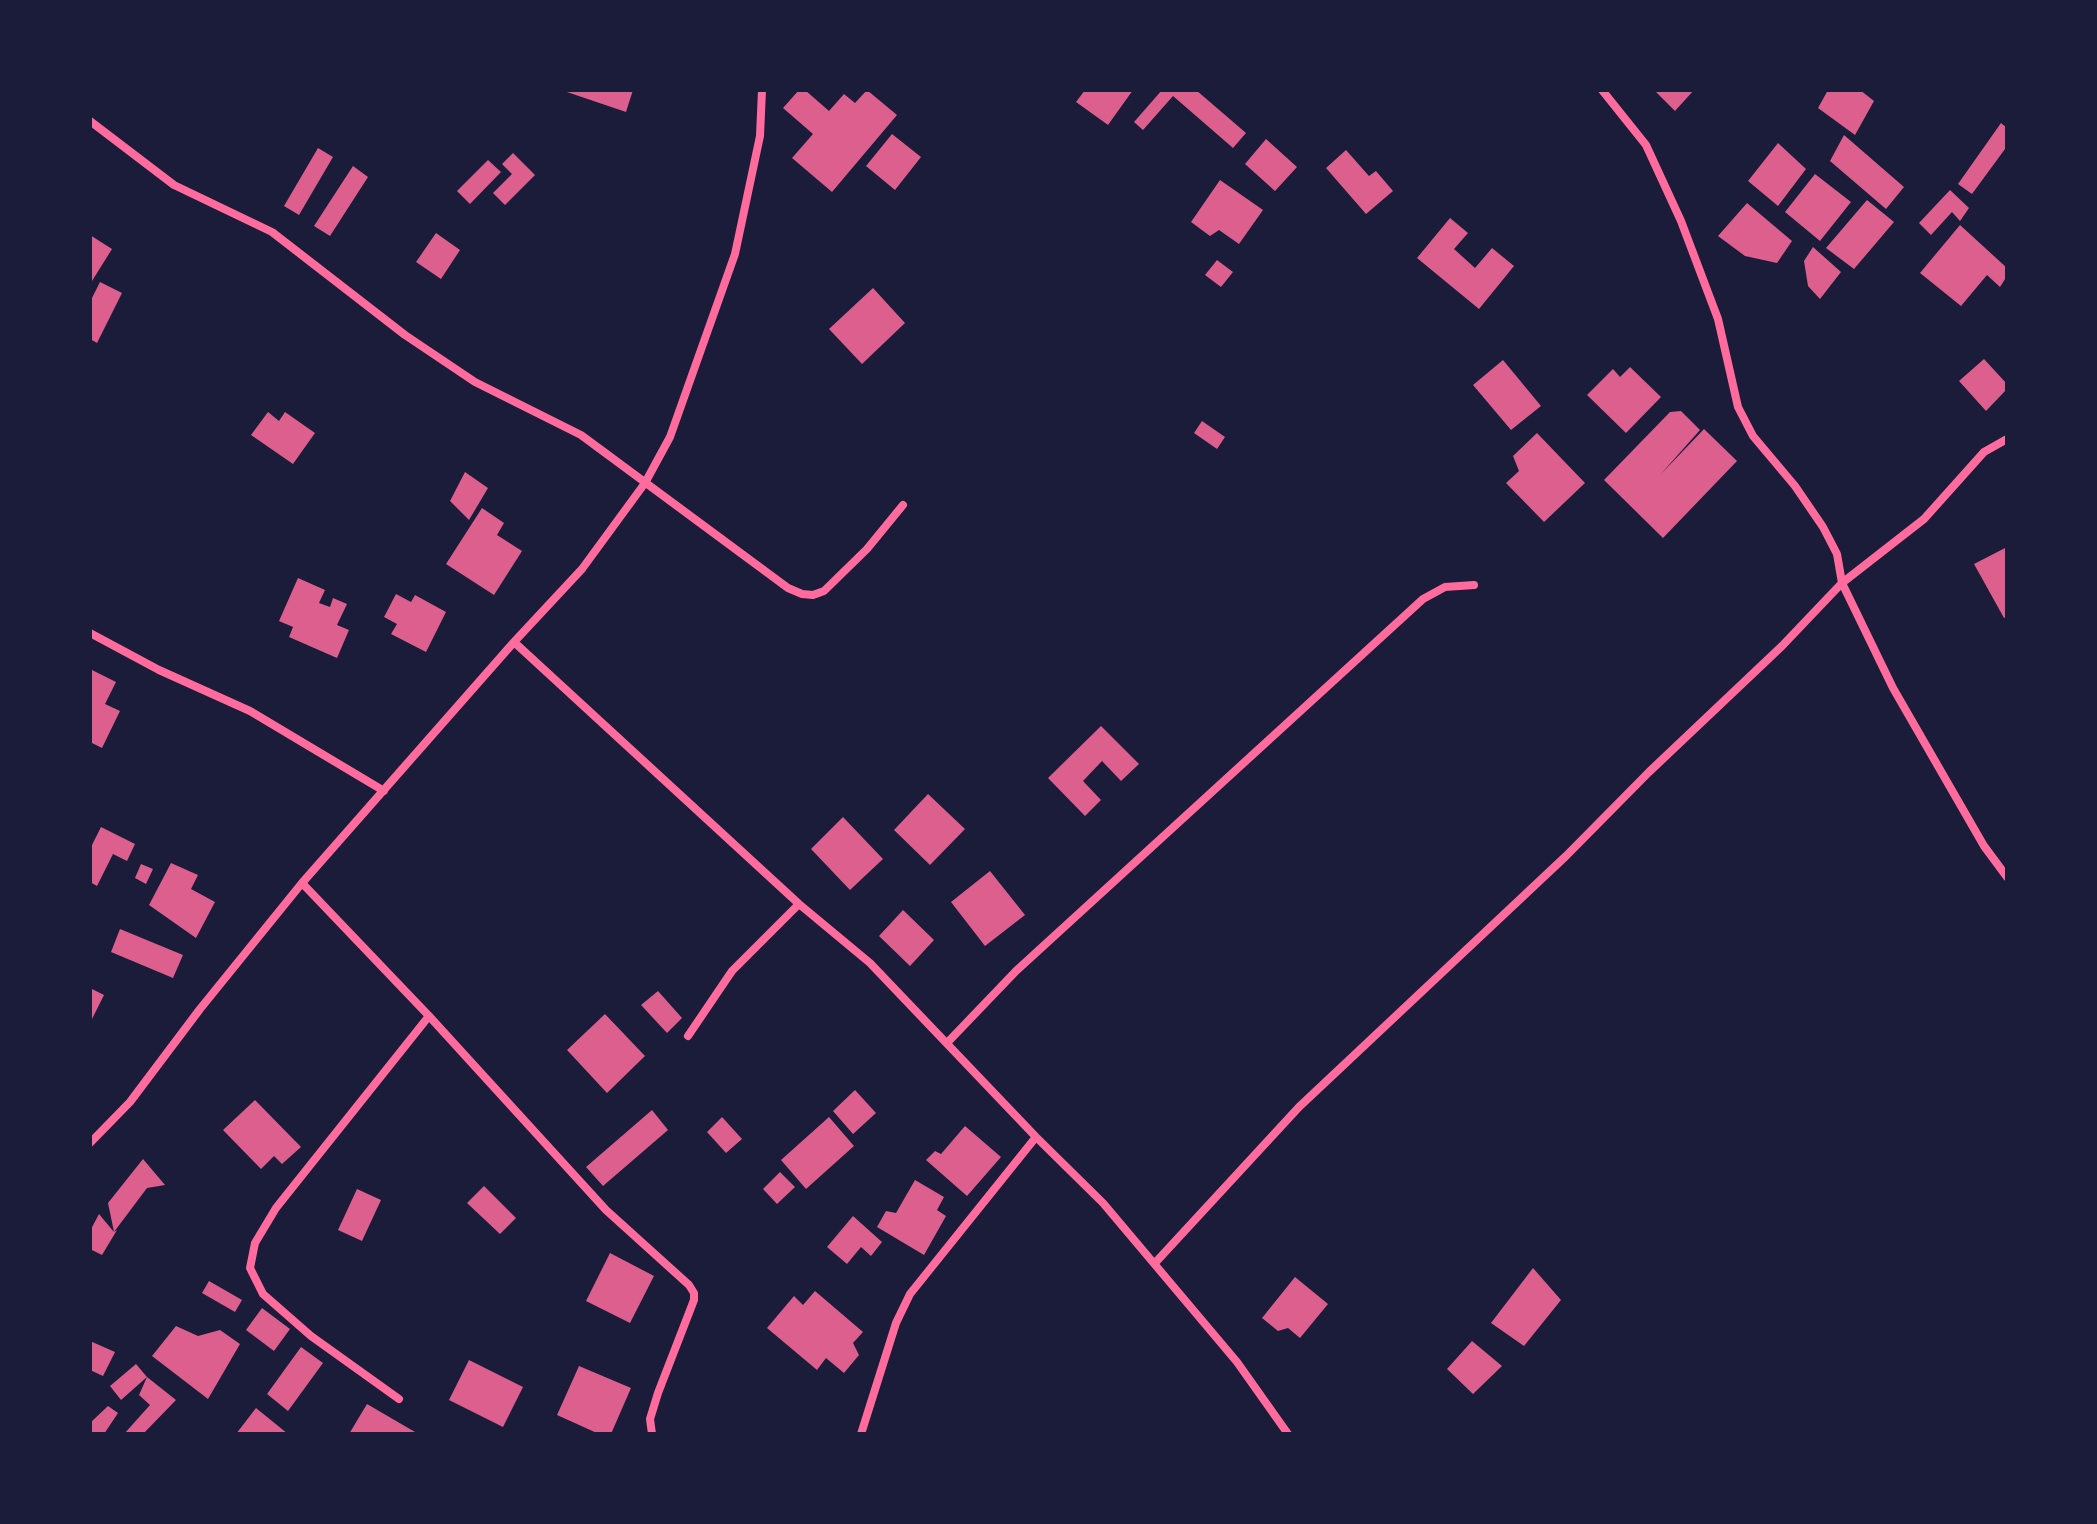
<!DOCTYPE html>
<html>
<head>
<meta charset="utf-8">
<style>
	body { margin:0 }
	#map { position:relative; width:2097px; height:1524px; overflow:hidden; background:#1b1b3a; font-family:Cabin,sans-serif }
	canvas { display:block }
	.frame { position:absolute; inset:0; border:92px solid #1b1b3a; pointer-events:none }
</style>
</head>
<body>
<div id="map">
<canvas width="2097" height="1524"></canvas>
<div class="frame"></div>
</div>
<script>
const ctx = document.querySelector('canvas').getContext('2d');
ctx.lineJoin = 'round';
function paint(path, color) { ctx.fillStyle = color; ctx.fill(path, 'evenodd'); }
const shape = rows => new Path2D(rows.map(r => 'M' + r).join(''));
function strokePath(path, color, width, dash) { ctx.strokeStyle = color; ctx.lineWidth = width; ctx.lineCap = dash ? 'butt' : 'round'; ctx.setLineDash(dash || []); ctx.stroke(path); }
paint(shape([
	[561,90,633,90,626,112],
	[799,90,805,90,829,111,844,94,855,103,867,90,897,115,832,192,792,158,813,134,783,108],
	[1085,90,1133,90,1108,125,1076,102],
	[1162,90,1196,90,1246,133,1233,148,1173,96,1143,130,1134,122],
	[1654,90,1694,90,1675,111],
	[1828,90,1860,90,1874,101,1855,135,1818,108],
	[2001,123,2007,128,2007,150,2005,149,1972,194,1958,184],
	[892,134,921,157,895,190,866,166],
	[1844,135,1904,187,1886,209,1830,161],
	[1266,139,1297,167,1275,191,1245,164],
	[1778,143,1806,169,1778,206,1748,181],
	[318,148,333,157,299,215,284,206],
	[1346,150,1369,176,1376,171,1393,191,1366,214,1326,168],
	[513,153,535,175,505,205,493,193,512,174,502,164],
	[488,160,501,172,470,204,457,191],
	[353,166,368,177,330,236,314,226],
	[1815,174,1851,202,1820,241,1785,212],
	[1220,180,1263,210,1239,244,1219,230,1210,236,1191,222],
	[1950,190,1969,208,1960,221,1952,212,1931,235,1919,223],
	[1867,200,1894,222,1854,269,1826,248],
	[1747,203,1792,241,1777,263,1745,256,1718,236],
	[1450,218,1468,233,1454,249,1475,268,1492,248,1514,266,1479,309,1417,258],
	[1960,225,2007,268,2007,276,2000,287,1987,275,1961,306,1920,273],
	[436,233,460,250,441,279,416,262],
	[90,235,112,249,92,281,90,279],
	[1813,247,1841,272,1820,299,1808,286,1804,261],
	[1217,260,1233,272,1221,287,1205,275],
	[100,282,122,293,97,343,90,339,90,302],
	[873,288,905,323,862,364,829,329],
	[1984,359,2007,384,2007,389,1986,411,1959,381],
	[1503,360,1541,406,1511,430,1473,385],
	[1630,367,1661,397,1626,433,1587,395,1613,369,1620,377],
	[1681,411,1700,430,1660,475,1704,429,1737,461,1663,538,1604,480,1670,412],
	[268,412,279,421,285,412,315,433,293,464,251,435],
	[1202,421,1225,437,1217,449,1194,433],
	[1537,433,1585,483,1544,522,1506,483,1519,471,1513,456],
	[465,472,488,488,469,520,450,501],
	[482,508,504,523,497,535,522,551,494,595,446,564],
	[2007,547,2007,616,2004,618,1974,564],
	[298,578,325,590,319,603,330,607,333,598,347,604,337,625,349,630,337,658,289,637,293,627,279,621],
	[396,594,411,602,415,595,446,612,426,652,391,634,397,624,384,617],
	[90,669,116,682,105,704,120,711,102,748,90,742],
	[1101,726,1139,764,1121,781,1102,761,1083,781,1101,800,1085,816,1048,778],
	[928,794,965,829,930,865,894,830],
	[843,817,883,859,850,890,811,849],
	[101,827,135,844,127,861,113,854,97,886,90,882,90,849],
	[171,863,198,875,191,889,215,902,196,938,149,905],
	[141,864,153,869,146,884,135,878],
	[990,871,1025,915,985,946,951,902],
	[903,910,934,940,910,966,879,936],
	[120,929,183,955,173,978,111,952],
	[90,988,104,995,90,1023],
	[658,991,682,1018,667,1033,641,1005],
	[605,1014,645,1056,607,1093,567,1050],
	[855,1090,876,1113,853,1134,833,1111],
	[255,1100,301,1147,282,1164,274,1156,261,1169,223,1130],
	[652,1110,668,1130,603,1186,586,1167],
	[722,1117,742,1139,726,1153,707,1132],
	[829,1117,854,1146,806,1189,781,1160],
	[965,1126,1001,1157,967,1196,926,1160,935,1151,941,1154],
	[143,1159,165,1185,147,1188,114,1232,108,1203],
	[780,1172,795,1187,777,1204,763,1189],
	[915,1180,944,1197,937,1210,946,1216,924,1255,877,1227,886,1211,896,1213],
	[484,1186,516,1218,500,1234,467,1203],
	[357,1189,381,1200,362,1241,338,1230],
	[99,1214,114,1232,117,1230,102,1255,90,1249,90,1231],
	[853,1216,882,1242,871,1256,861,1247,847,1264,827,1247],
	[610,1253,654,1276,630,1323,586,1301],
	[1533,1268,1561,1300,1524,1346,1491,1323],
	[1295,1277,1328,1304,1300,1338,1288,1328,1278,1331,1262,1318],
	[209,1281,242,1300,235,1312,202,1293],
	[815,1291,863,1332,853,1343,859,1355,844,1373,826,1358,817,1370,767,1328,794,1296,803,1305],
	[262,1308,290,1329,274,1351,246,1330],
	[176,1326,198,1336,220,1330,240,1344,208,1399,152,1356],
	[90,1341,115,1352,103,1376,90,1370],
	[1472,1341,1502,1366,1473,1394,1447,1369],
	[301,1347,323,1363,288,1411,267,1394],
	[469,1360,523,1387,503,1427,449,1400],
	[136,1364,147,1377,121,1400,110,1386],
	[579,1366,631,1388,611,1434,599,1434,557,1415],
	[147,1377,176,1400,143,1434,124,1434,150,1405,139,1395],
	[367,1404,415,1432,413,1434,349,1434],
	[108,1406,118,1413,104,1434,90,1434,90,1423],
	[256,1408,288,1434,236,1434]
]), '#dd5f8e');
strokePath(shape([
	[1602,90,1646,145,1681,221,1718,319,1738,407,1753,436,1795,486,1823,527,1837,554,1842,583,1893,688,1984,846,2007,877],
	[90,121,174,185,272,232,405,335,475,382,581,435,788,588,802,594,813,595,824,591,867,549,903,505],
	[90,633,159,670,250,711,384,791],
	[514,642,799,904,870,963,1036,1137,1103,1203,1237,1362,1288,1434],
	[302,883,429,1016,606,1210,689,1285,694,1293,694,1300,658,1393,650,1419,652,1434],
	[688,1036,732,971,799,904],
	[947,1043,1016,971,1423,599,1445,587,1474,585],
	[90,1143,130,1102,200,1009,302,883,514,642,582,569,645,483,670,437,735,254,760,136,762,90],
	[1155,1263,1299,1107,1566,856,1649,772,1782,646,1842,583,1924,519,1984,452,2007,439],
	[399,1399,311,1336,263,1294,250,1268,255,1243,276,1208,429,1016],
	[861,1434,896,1323,910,1294,1036,1137]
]), '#ff6b9d', 8);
</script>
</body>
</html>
